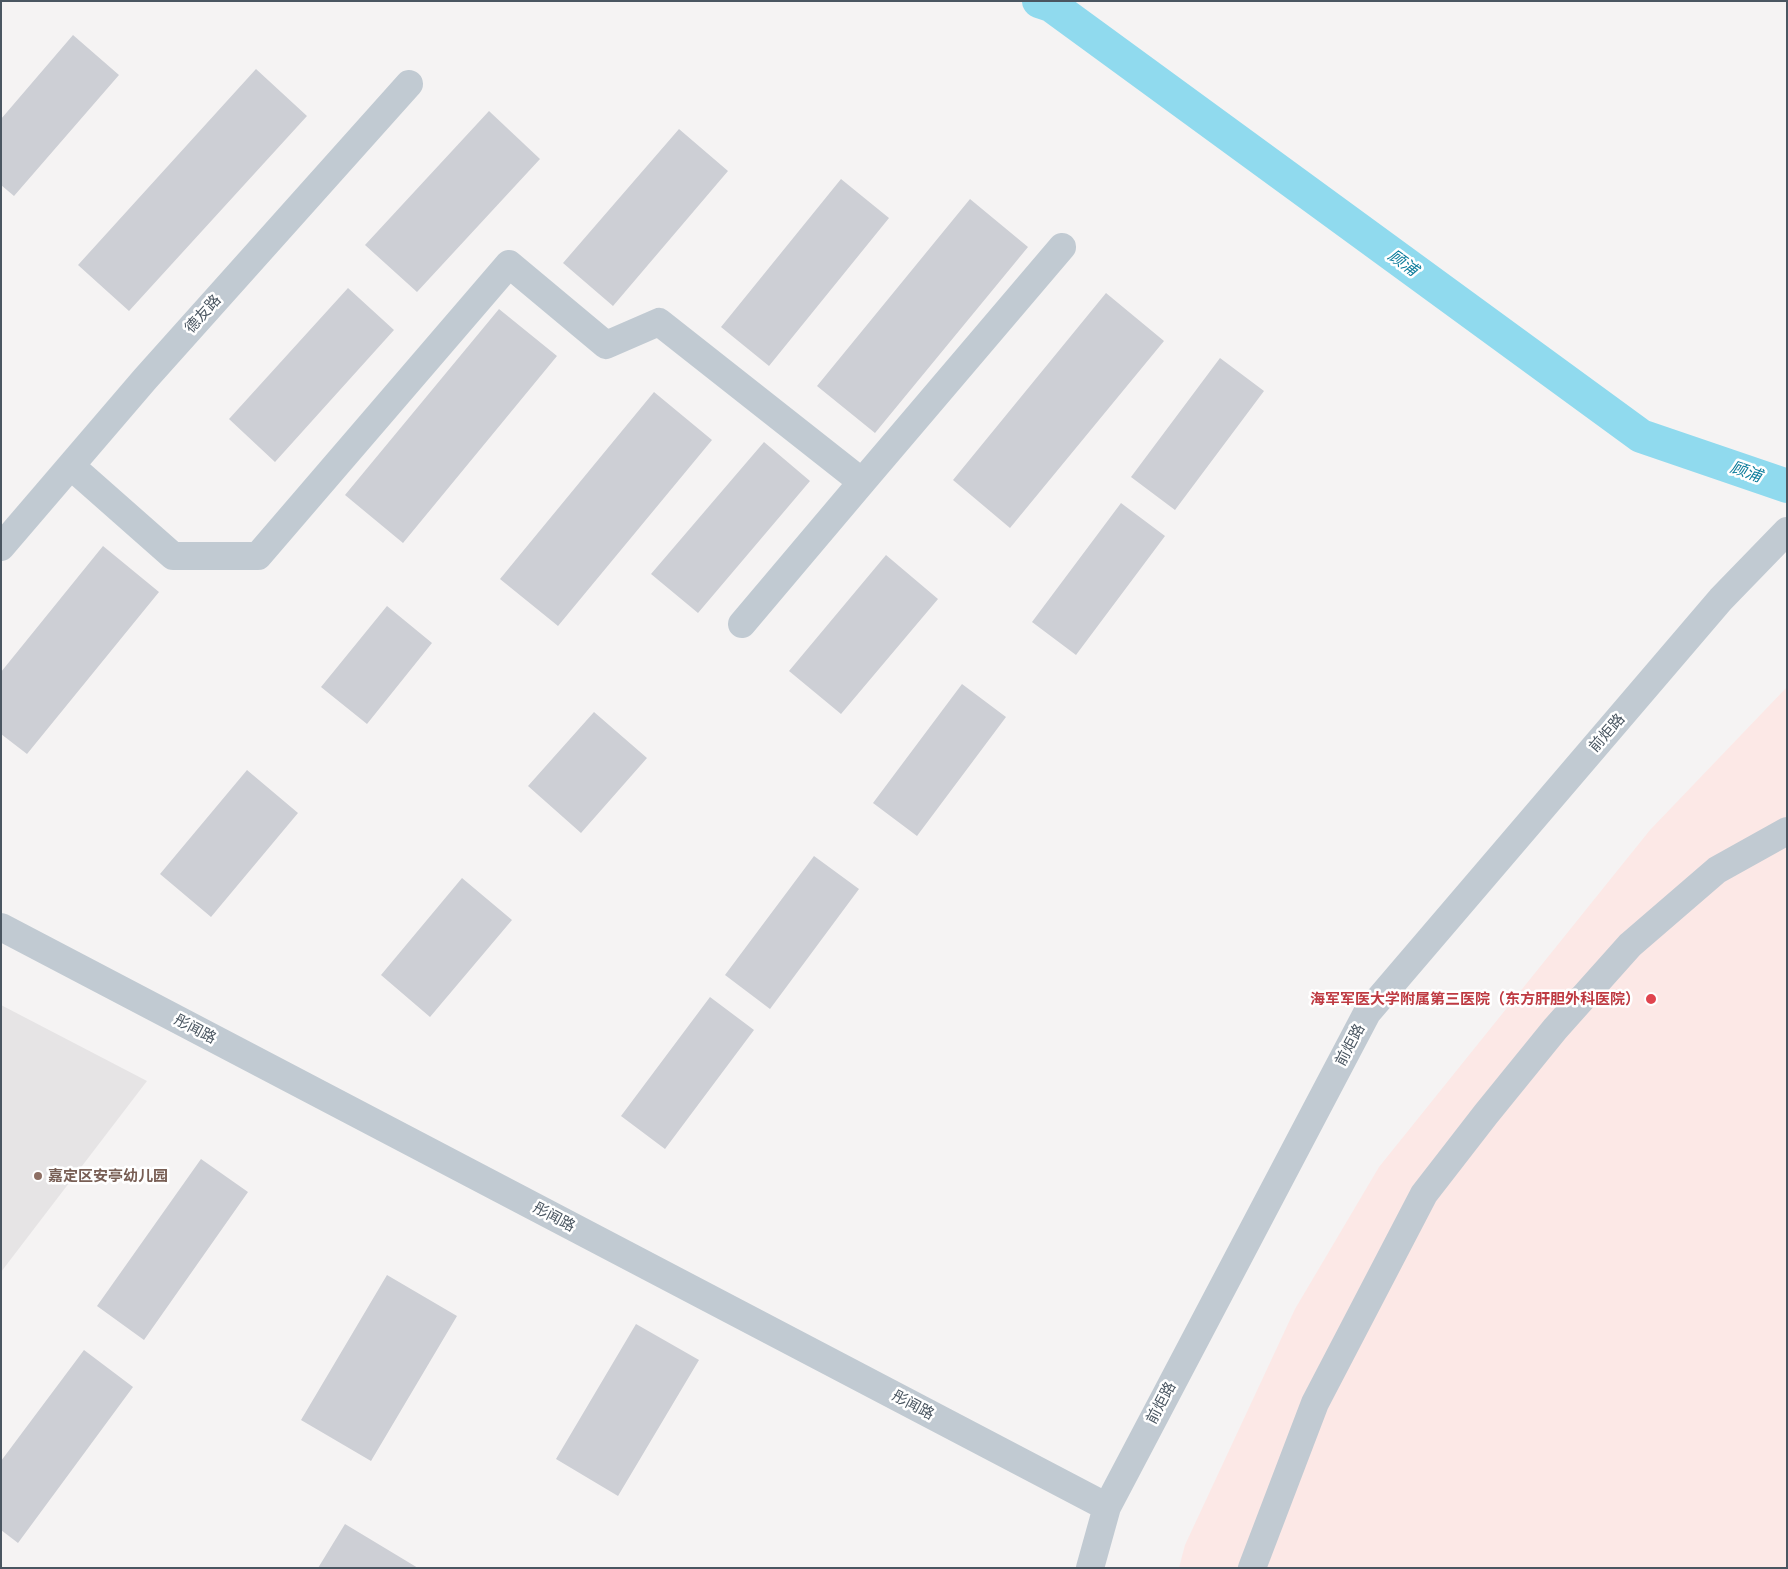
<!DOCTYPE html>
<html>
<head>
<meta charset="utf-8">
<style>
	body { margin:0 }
	#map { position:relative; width:1788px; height:1569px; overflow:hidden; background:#f5f3f3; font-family:"Golos Text",sans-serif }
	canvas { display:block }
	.frame { position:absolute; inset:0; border:2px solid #4a5661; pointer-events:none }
</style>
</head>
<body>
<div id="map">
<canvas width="1788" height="1569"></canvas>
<div class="frame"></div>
</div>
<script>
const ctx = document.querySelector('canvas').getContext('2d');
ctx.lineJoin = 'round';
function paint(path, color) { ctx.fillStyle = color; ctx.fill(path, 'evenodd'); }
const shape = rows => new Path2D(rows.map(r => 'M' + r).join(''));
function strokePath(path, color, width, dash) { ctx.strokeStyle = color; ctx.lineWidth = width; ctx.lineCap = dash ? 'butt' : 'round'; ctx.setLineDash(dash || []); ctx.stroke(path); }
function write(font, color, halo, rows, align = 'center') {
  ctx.font = font + ' "Golos Text","Noto Sans SC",sans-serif'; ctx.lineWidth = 5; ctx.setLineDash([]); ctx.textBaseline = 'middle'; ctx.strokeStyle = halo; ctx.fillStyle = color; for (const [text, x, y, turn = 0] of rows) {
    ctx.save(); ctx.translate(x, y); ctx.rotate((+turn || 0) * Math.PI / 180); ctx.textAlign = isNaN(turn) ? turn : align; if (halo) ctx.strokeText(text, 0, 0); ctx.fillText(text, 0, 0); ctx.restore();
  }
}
paint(shape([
	[1,1005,147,1081,1,1272]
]), '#e6e4e5');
paint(shape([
	[1787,687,1787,1568,1179,1568,1185,1545,1295,1309,1379,1167,1650,830]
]), '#fce8e6');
strokePath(shape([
	[1039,1,1051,5,1641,436,1787,486]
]), '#90daee', 34);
paint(shape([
	[73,35,119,75,14,196,1,185,1,119],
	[256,69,307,116,129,311,78,265],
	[489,111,540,159,417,292,365,245],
	[679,129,728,171,613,306,563,263],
	[841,179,889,218,769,366,721,327],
	[970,199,1028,247,875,433,817,386],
	[348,288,394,330,275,462,229,419],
	[1106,293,1164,341,1010,528,953,480],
	[499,309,557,356,403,543,345,495],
	[1220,358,1264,391,1175,510,1131,477],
	[654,392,712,440,558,626,500,579],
	[764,442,810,481,698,613,651,574],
	[1121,503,1165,536,1076,655,1032,622],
	[103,546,159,592,27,754,1,734,1,672],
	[886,555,938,599,841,714,789,671],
	[387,606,432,643,367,724,321,687],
	[962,684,1006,717,917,836,873,803],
	[594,712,647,758,581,833,528,786],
	[247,770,298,813,211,917,160,874],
	[814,856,859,889,770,1009,725,975],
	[462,878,512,920,430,1017,381,975],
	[710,997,754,1030,665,1149,621,1116],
	[201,1159,248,1192,144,1340,97,1306],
	[387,1275,457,1316,371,1461,301,1420],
	[636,1324,699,1360,618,1496,556,1459],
	[84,1350,133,1387,18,1543,1,1530,1,1461],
	[345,1524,418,1568,318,1568]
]), '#cdcfd5');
strokePath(shape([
	[71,466,173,556,258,556,509,264,606,345,659,322,862,482,742,624],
	[862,482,1062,247],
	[1,547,145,379,409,84],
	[1,927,1107,1507],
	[1090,1568,1107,1507,1367,1013,1721,599,1787,531],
	[1252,1568,1315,1403,1424,1194,1486,1114,1555,1029,1630,945,1717,870,1787,831]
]), '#c1cad2', 28);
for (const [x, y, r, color] of [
	[1651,999,6,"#e0444e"],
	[38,1176,5,"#8d6e63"]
]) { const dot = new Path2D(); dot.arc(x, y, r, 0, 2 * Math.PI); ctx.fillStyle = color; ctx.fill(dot); strokePath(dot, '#fff', 2); }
write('15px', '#4a5661', '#fff', [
	["德友路",203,314,-48],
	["前炬路",1607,733,-49],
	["彤闻路",195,1029,28],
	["前炬路",1350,1045,-62],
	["彤闻路",554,1217,28],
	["前炬路",1161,1403,-62],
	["彤闻路",913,1405,28]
]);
write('bold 15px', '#be3a42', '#fff', [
	["海军军医大学附属第三医院（东方肝胆外科医院）",1640,999]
], 'right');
write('bold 15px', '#785e54', '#fff', [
	["嘉定区安亭幼儿园",48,1176]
], 'left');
write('italic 16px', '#0c7c9b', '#fff', [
	["顾浦",1403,263,36],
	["顾浦",1746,472,19]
]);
</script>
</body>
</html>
